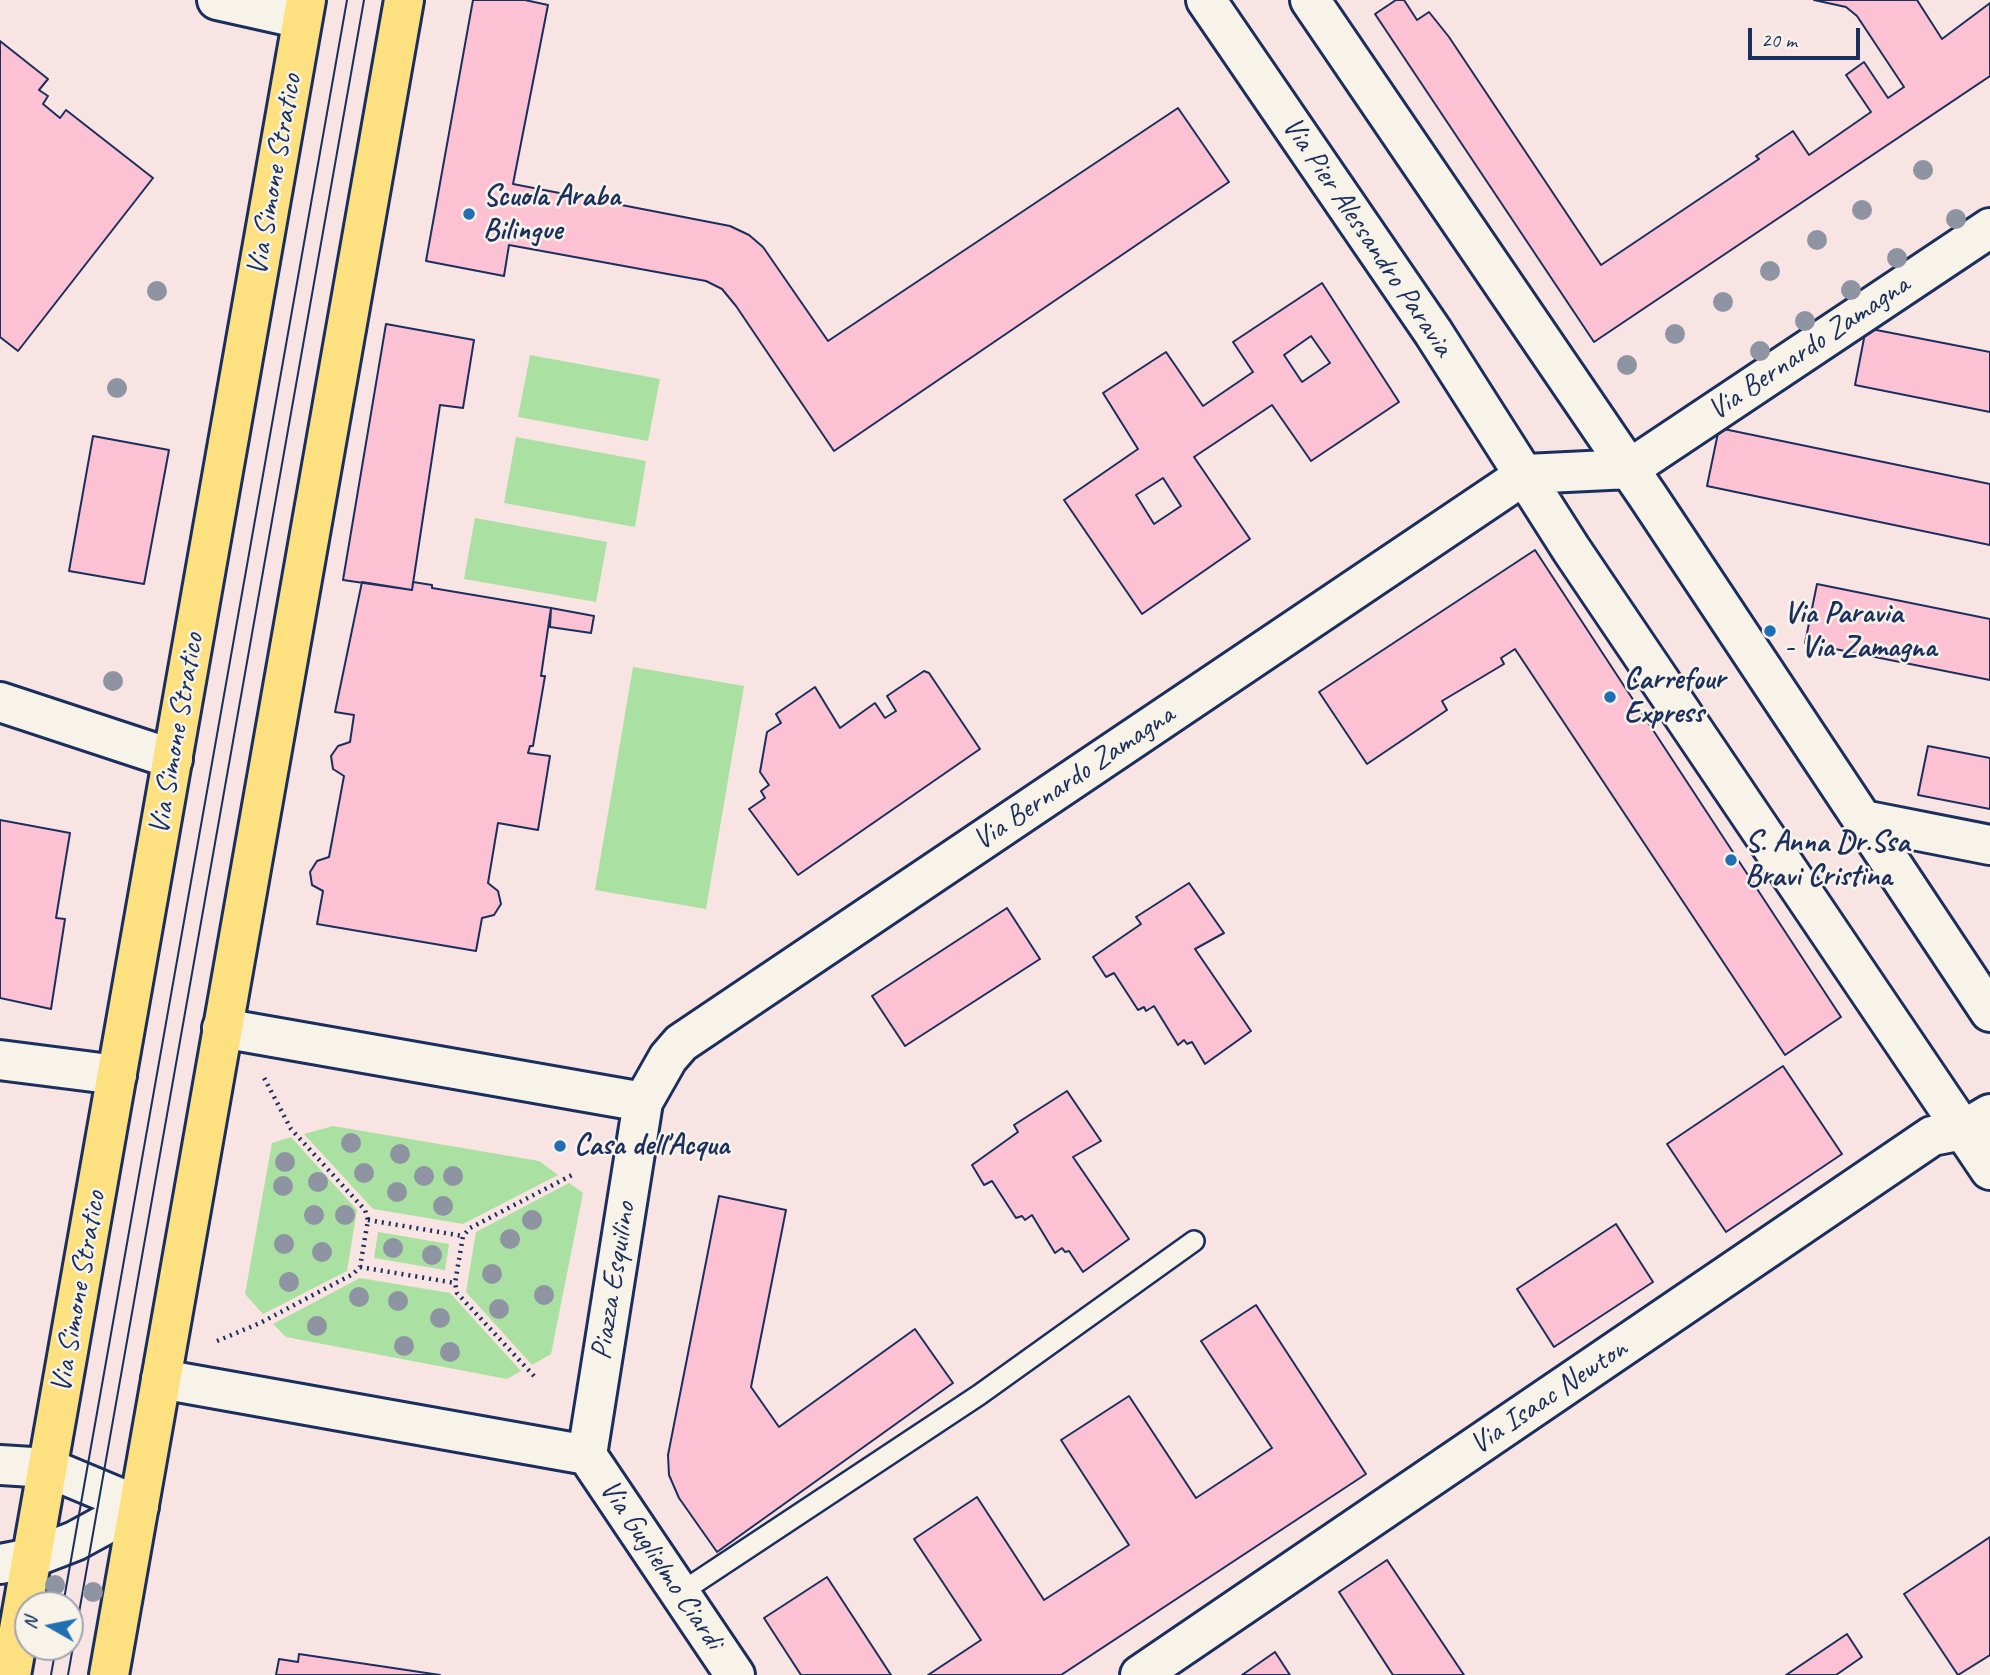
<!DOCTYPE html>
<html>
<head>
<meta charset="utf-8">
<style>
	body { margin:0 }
	#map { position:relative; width:1990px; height:1675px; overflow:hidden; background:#f8e4e2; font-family:Caveat,sans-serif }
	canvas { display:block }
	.north { position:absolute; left:14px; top:1591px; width:70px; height:70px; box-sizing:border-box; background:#f7f3e8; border:2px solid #9fa5b1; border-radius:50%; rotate:279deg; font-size:19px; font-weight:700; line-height:28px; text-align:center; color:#1b2f5e }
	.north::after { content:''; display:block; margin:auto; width:24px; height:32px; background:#1f6fb2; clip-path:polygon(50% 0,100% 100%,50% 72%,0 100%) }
	.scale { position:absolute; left:1748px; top:28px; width:112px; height:32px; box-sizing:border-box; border:4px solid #1b2f5e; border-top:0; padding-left:9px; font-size:21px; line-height:24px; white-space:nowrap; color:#1b2f5e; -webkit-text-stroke:5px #f7f3e8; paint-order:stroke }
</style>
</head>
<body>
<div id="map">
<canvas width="1990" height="1675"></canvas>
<div class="north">N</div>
<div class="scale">20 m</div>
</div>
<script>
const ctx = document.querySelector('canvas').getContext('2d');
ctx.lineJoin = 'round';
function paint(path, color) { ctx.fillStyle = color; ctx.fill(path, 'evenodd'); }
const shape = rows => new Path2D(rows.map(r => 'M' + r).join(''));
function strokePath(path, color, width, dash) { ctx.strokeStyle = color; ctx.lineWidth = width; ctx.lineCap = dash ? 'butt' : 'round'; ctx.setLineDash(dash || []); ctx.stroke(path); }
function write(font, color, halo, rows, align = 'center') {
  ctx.font = font + ' Caveat,sans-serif'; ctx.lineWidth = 5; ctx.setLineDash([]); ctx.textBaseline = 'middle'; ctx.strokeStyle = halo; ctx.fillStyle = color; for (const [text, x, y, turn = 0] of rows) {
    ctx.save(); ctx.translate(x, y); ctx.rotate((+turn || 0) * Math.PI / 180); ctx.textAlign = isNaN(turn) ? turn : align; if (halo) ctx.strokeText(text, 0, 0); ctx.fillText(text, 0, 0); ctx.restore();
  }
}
paint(shape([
	[530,355,660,379,648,441,518,417],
	[516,437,646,461,635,527,504,503],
	[475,518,607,542,596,602,464,579],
	[633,667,744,686,706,909,595,890],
	[333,1126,539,1161,558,1175,463,1224,373,1209,304,1134],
	[291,1137,357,1210,347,1271,263,1314,245,1294,272,1143],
	[569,1183,583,1193,551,1354,532,1365,466,1292,476,1232],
	[378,1232,449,1244,445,1270,374,1258],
	[360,1278,450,1293,521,1371,507,1379,286,1337,273,1324]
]), '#aae0a2');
const building = shape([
	[473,0,525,0,548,5,513,184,730,226,749,235,763,247,828,341,1178,108,1229,182,834,451,736,306,722,289,706,281,509,245,504,276,426,261,473,0],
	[1396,0,1404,0,1417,20,1429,12,1449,37,1601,265,1759,159,1756,156,1793,131,1809,155,1871,112,1846,75,1864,62,1888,98,1904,87,1857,16,1846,7,1814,0,1917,0,1942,39,1990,3,1990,76,1594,342,1375,14,1396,0],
	[0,41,48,79,39,90,48,96,43,104,60,118,66,110,153,178,18,351,0,337,0,41],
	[1322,283,1399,402,1311,461,1272,405,1194,457,1250,539,1142,614,1064,500,1138,449,1103,393,1166,352,1203,406,1253,372,1233,342,1322,283],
	[1311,336,1330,363,1302,382,1284,355,1311,336],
	[1163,478,1181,506,1154,524,1136,495,1163,478],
	[386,324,474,340,463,408,440,405,412,590,343,580,386,324],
	[1866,328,1990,352,1990,412,1855,385,1866,328],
	[1719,428,1990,484,1990,545,1707,486,1719,428],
	[93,436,169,450,144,584,69,571,93,436],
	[1535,550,1841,1017,1785,1055,1515,649,1501,658,1504,664,1442,701,1447,710,1367,764,1319,692,1535,550],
	[362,582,412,590,413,582,432,585,432,588,551,608,541,676,545,676,533,746,530,746,528,753,550,756,538,830,498,823,488,883,498,891,501,904,494,915,482,918,476,951,317,924,323,891,312,885,310,872,317,861,329,857,344,776,333,769,331,756,338,746,350,742,354,715,335,712,362,582],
	[1817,584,1990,619,1990,680,1805,643,1817,584],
	[551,608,594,616,591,633,550,627,551,608],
	[924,671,929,673,980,749,798,875,749,809,765,798,761,791,769,785,760,772,767,732,781,723,776,714,815,687,840,728,875,703,885,718,896,711,887,696,924,671],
	[1928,746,1990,758,1990,809,1918,795,1928,746],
	[0,820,70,833,56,918,65,919,51,1009,0,998,0,820],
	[1189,883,1224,933,1195,949,1251,1031,1205,1064,1192,1042,1187,1044,1184,1040,1178,1045,1154,1006,1146,1011,1144,1007,1138,1010,1114,973,1106,977,1093,957,1141,924,1136,917,1189,883],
	[1007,908,1040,959,905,1046,872,996,1007,908],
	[1783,1066,1842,1154,1726,1232,1667,1144,1783,1066],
	[1067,1091,1101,1141,1073,1157,1129,1239,1083,1272,1069,1251,1065,1252,1062,1248,1055,1253,1032,1215,1025,1220,1022,1216,1016,1218,992,1181,984,1185,972,1165,1018,1132,1014,1125,1067,1091],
	[719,1196,786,1210,751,1387,779,1427,915,1329,953,1383,717,1552,679,1498,669,1475,668,1455,719,1196],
	[1616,1224,1653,1282,1554,1347,1517,1289,1616,1224],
	[1256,1305,1366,1474,1061,1675,928,1675,981,1640,914,1539,977,1497,1044,1600,1129,1545,1061,1440,1129,1396,1196,1498,1272,1448,1201,1341,1256,1305],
	[1990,1537,1990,1655,1958,1675,1904,1594,1990,1537],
	[1387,1560,1464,1675,1393,1675,1339,1592,1387,1560],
	[827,1577,891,1675,801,1675,764,1618,827,1577],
	[1847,1634,1862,1657,1836,1675,1786,1675,1847,1634],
	[1275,1652,1290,1675,1242,1675,1275,1652],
	[299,1654,440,1675,276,1675,279,1659,298,1662,299,1654]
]);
paint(building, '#fcc2d4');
strokePath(building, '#1b2f5e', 2);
const lane = shape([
	[680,1593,979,1395,1194,1241]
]);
const street = shape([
	[217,0,302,19],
	[1206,0,1433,332,1571,549,1990,1170],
	[1310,0,1649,498,1990,1012],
	[1629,469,1990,228],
	[1526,474,1629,469],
	[0,702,173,759],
	[1863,820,1990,845],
	[222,1028,643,1102],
	[0,1060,117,1075],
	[161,1379,587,1455],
	[587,1455,643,1102,668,1058,681,1043,1526,474],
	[587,1455,735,1675],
	[0,1465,48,1468,139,1506],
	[0,1564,31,1558,75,1541,139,1506],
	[1140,1675,1932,1136,1963,1130,1990,1114]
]);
const primary = shape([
	[11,1675,306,0],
	[109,1675,404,0]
]);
strokePath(lane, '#1b2f5e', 24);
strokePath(street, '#1b2f5e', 44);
strokePath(primary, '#1b2f5e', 44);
strokePath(shape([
	[368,1220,463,1236],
	[360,1267,455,1283],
	[217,1341,260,1323,353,1274,360,1267,368,1220,365,1210,291,1129,262,1074],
	[534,1376,457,1293,455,1283,463,1236,470,1228,572,1175]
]), '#1b2f5e', 4.5, [2, 5]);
strokePath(lane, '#f7f3e8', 19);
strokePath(street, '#f7f3e8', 38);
strokePath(primary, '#fde080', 38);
strokePath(shape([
	[63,1605,347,0],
	[51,1675,56,1647],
	[68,1675,364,0]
]), '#1b2f5e', 2);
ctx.fillStyle = '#8e94a1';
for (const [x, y] of [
	[1923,170],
	[1862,210],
	[1956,219],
	[1817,240],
	[1897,258],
	[1770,271],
	[1851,290],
	[157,291],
	[1723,302],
	[1805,321],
	[1675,334],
	[1760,351],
	[1627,365],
	[117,388],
	[113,681],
	[351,1143],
	[400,1154],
	[285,1162],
	[364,1173],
	[424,1176],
	[453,1176],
	[318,1182],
	[283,1186],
	[397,1192],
	[443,1206],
	[314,1215],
	[345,1215],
	[532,1220],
	[510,1239],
	[284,1244],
	[393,1248],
	[322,1252],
	[432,1255],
	[492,1274],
	[289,1282],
	[544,1295],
	[359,1297],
	[398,1301],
	[499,1309],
	[440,1318],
	[317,1326],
	[404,1346],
	[450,1352],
	[55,1585],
	[93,1592]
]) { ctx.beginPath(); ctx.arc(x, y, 10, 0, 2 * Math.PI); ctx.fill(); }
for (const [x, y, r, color] of [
	[469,214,7,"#1f6fb2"],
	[1770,631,7,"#1f6fb2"],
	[1610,697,7,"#1f6fb2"],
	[1731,860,7,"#1f6fb2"],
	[560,1146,7,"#1f6fb2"]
]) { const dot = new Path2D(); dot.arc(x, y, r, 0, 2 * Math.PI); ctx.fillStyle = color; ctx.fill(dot); strokePath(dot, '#f7f3e8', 2.5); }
write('30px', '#1b2f5e', '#f7f3e8', [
	["Via Simone Stratico",275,175,-80],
	["Via Pier Alessandro Paravia",1367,237,56],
	["Via Bernardo Zamagna",1809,348,-34],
	["Via Simone Stratico",177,734,-80],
	["Via Bernardo Zamagna",1074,778,-34],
	["Piazza Esquilino",614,1281,-81],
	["Via Simone Stratico",79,1292,-80],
	["Via Isaac Newton",1549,1397,-34],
	["Via Guglielmo Ciardi",661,1565,56]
]);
write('bold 30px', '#1b2f5e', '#f7f3e8', [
	["Scuola Araba",483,197],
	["Bilingue",483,231],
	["Via Paravia",1784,614],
	["- Via Zamagna",1784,648],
	["Carrefour",1624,680],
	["Express",1624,714],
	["S. Anna Dr.Ssa",1745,843],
	["Bravi Cristina",1745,877],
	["Casa dell'Acqua",574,1146]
], 'left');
</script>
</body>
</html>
